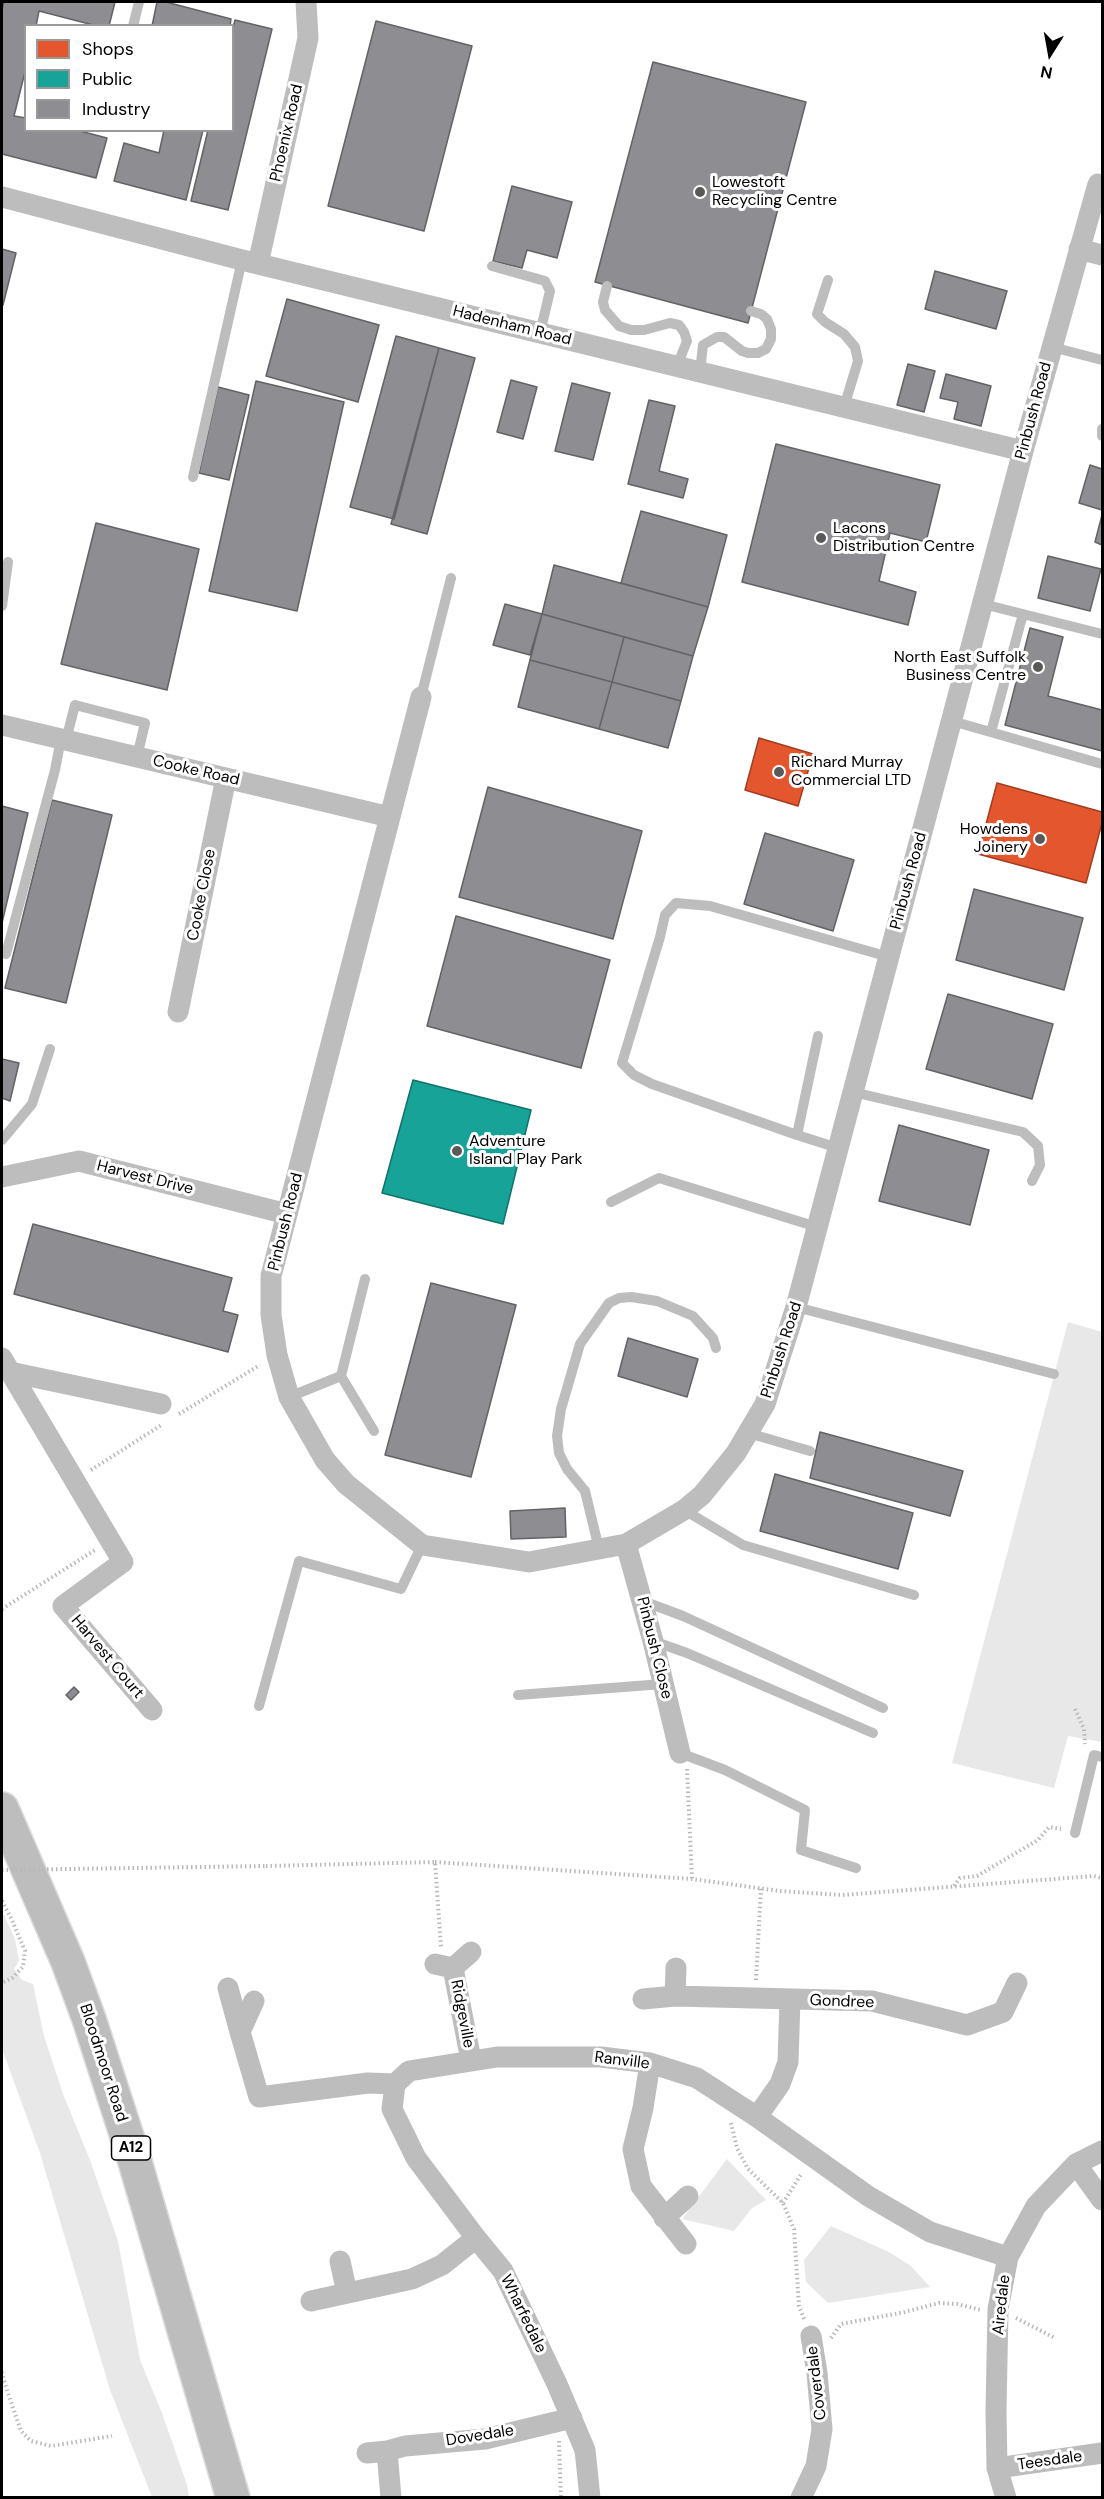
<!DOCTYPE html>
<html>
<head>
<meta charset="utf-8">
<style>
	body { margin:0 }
	#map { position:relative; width:1104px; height:2499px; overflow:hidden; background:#fff; font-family:"DM Sans",sans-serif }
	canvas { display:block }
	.frame { position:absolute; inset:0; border:3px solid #000; pointer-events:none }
	.legend { position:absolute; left:24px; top:24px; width:210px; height:108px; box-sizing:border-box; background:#fff; border:2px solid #999; margin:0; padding:8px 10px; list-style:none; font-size:18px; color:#000 }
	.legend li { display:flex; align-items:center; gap:12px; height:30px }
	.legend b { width:30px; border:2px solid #999 }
	.north { position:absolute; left:1020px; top:24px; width:60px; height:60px; -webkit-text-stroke:4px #fff; paint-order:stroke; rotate:191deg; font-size:16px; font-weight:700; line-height:24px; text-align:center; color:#000 }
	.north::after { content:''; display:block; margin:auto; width:21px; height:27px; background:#000; clip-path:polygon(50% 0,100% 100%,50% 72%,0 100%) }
</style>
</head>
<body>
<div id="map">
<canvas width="1104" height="2499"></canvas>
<div class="frame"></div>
<ul class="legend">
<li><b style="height:16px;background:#e4572e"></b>Shops</li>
<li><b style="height:16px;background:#17a398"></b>Public</li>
<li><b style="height:16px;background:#8d8d92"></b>Industry</li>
</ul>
<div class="north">N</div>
</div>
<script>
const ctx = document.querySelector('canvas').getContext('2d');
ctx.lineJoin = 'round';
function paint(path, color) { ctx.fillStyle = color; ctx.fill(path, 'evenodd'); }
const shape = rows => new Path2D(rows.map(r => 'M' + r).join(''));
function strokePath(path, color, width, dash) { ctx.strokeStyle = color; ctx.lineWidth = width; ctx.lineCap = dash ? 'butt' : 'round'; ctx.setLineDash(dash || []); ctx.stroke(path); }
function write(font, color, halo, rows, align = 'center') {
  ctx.font = font + ' "DM Sans",sans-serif'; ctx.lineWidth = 6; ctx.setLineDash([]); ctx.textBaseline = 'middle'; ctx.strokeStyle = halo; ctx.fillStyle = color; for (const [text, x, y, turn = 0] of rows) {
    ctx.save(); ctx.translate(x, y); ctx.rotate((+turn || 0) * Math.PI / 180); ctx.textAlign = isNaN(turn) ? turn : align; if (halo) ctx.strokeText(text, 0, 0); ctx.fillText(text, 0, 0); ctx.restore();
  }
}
paint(shape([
	[1068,1322,1102,1332,1102,1742,1068,1736,1054,1788,952,1763],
	[2,1911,15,1939,19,1961,14,1969,22,1980,33,1984,44,2036,63,2094,90,2160,118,2241,140,2360,162,2413,187,2485,189,2497,152,2497,110,2390,40,2153,2,2049],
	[727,2159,766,2200,752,2208,734,2231,682,2219],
	[831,2226,889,2252,911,2266,930,2287,828,2303,806,2282,804,2260]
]), '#e8e8e8');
const shops = shape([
	[759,738,813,754,798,806,745,790,759,738],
	[997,783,1102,812,1102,823,1086,883,978,854,997,783]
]);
paint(shops, '#e4572e');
strokePath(shops, '#a03d20', 1.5);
const public = shape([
	[413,1080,531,1110,503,1224,382,1193,413,1080]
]);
paint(public, '#17a398');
strokePath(public, '#10726a', 1.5);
const industry = shape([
	[4,2,115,2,109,26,97,26,39,11,36,26,26,26,26,68,14,116,26,118,26,130,76,130,107,138,96,178,2,154,2,10,4,2],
	[157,2,166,2,231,19,230,26,152,26,157,2],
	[235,20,272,29,228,210,191,201,208,130,232,130,232,32,235,20],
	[376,21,472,46,424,231,328,206,376,21],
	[653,62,806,102,748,323,595,282,653,62],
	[164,130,203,130,186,200,114,181,124,143,159,153,164,130],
	[512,186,572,202,557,258,527,250,522,268,493,261,512,186],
	[2,249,16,253,3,305,2,305,2,249],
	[935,271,1007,291,996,329,925,309,935,271],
	[287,299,379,325,358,402,266,376,287,299],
	[396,336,439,348,394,519,350,507,396,336],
	[439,348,475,358,427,534,391,524,439,348],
	[908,364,935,371,924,412,897,405,908,364],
	[946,374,991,386,981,426,954,419,958,402,940,398,946,374],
	[511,380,537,387,523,439,497,432,511,380],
	[256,381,344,402,297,611,209,591,256,381],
	[572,383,610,393,593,460,555,451,572,383],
	[218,387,249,395,229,480,199,473,218,387],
	[649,400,675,406,659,471,688,479,683,498,628,484,649,400],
	[776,444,940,485,926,542,890,533,879,581,916,592,908,625,742,582,776,444],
	[1090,465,1102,469,1102,510,1079,503,1090,465],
	[641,511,727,535,708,607,621,583,641,511],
	[1102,515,1102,545,1095,542,1102,515],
	[96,523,199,549,167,690,61,664,96,523],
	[1048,556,1101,569,1090,611,1038,598,1048,556],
	[554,565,708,607,693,656,542,614,554,565],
	[505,604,542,614,530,655,493,645,505,604],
	[542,614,624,637,612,682,530,660,542,614],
	[1030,628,1063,637,1048,696,1102,710,1102,751,1005,725,1030,628],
	[624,637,693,656,681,701,612,682,624,637],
	[530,660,612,682,599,729,518,707,530,660],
	[612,682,681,701,668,748,599,729,612,682],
	[488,787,642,831,613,939,459,897,488,787],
	[52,800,112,815,66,1003,5,988,52,800],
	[2,806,28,813,2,923,2,806],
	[765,833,854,860,833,931,744,904,765,833],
	[974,889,1083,918,1064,990,956,960,974,889],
	[456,916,610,960,581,1068,427,1026,456,916],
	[948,994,1053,1024,1032,1099,926,1069,948,994],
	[2,1059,19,1063,10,1101,2,1098,2,1059],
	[899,1125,989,1150,970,1225,879,1201,899,1125],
	[33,1224,232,1278,223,1311,238,1315,228,1352,14,1294,33,1224],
	[431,1283,516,1305,471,1477,385,1455,431,1283],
	[628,1338,698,1359,687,1397,618,1376,628,1338],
	[820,1432,963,1471,950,1516,810,1478,820,1432],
	[775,1474,913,1513,898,1569,760,1531,775,1474],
	[565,1508,566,1537,511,1539,510,1511,565,1508],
	[74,1687,79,1692,71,1700,66,1695,74,1687]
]);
paint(industry, '#8d8d92');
strokePath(industry, '#636366', 1.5);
const highway = shape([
	[2,1809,68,1962,89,2019,133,2155,233,2498]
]);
strokePath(highway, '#dbdbdb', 36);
strokePath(shape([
	[179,1414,260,1365],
	[91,1470,163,1424],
	[2,1609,95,1550],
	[1075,1709,1084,1729,1085,1744],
	[687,1769,692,1879],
	[435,1862,692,1879,780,1891,842,1895,1094,1876,1102,1878],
	[266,1866,435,1862,441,1947],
	[954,1886,960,1878,977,1876,1038,1840,1049,1827,1061,1829],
	[2,1901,12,1920,25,1951,23,1967,12,1978,2,1983],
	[756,1980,761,1888],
	[731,2123,737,2148,748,2169,783,2203,794,2229,799,2306,804,2319],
	[783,2203,802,2173],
	[1016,2318,1055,2338],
	[831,2338,841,2324,905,2312,939,2303,957,2304,981,2310],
	[2,2372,5,2384],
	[2,2383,5,2384,21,2431,31,2441,51,2446,112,2436],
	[559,2441,561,2498]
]), '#b8b8b8', 4, [1.5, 3]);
strokePath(shape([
	[133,26,139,2],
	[492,266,545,281,550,291,540,333],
	[828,280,817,314,825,322,844,334,855,347,858,361,844,407],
	[607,286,603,302,605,310,619,326,631,330,644,330,670,323,679,325,684,332,687,341,677,366],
	[1052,347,1102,360],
	[700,372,703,345,717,337,724,337,742,351,748,353,758,353,766,349,771,339,771,329,767,319,761,314,751,311],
	[1102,429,1102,436],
	[193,477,242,260],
	[983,604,1102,634],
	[2,606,8,562],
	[421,697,451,578],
	[952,721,1102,764],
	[991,732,1023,614],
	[66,740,75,705,145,723,137,757],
	[2,953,6,954,55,770,61,739],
	[818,1036,797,1135,838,1148],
	[853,1092,1023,1132,1038,1146,1040,1165,1032,1181],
	[797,1135,652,1084,634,1075,622,1063,660,937,665,915,676,903,710,906,889,957],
	[2,1140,32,1104,50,1049],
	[611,1202,659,1178,817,1227],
	[796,1307,1054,1374],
	[341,1376,374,1431],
	[289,1397,341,1376,365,1279],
	[748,1433,810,1451],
	[684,1510,743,1545,914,1595],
	[599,1549,585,1491,567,1469,559,1453,557,1436,561,1409,580,1344,609,1303,619,1298,631,1297,657,1301,693,1316,713,1338,716,1348],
	[643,1601,683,1616,883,1708],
	[653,1641,687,1653,873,1733],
	[518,1695,663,1684],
	[259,1706,299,1561,401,1589,422,1545],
	[680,1753,725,1770,805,1810,801,1850,856,1868],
	[1075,1833,1094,1755,1102,1757]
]), '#bdbdbd', 10);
strokePath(shape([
	[2,197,242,260,1023,451],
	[1079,249,1102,255],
	[258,264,308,38,306,2],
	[421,697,271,1276,271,1315,277,1355,289,1397,325,1460,346,1484,422,1545,529,1562,626,1544,684,1510,702,1495,736,1453,765,1404,796,1307,1023,451,1098,184],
	[2,725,390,817],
	[178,1012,226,778],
	[2,1177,79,1161,287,1214],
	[2,1358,123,1562,63,1606,152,1710],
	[10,1372,161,1404],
	[626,1544,653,1641,680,1753],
	[435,1964,453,1968,471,2060],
	[453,1968,471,1952],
	[228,1988,240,2032],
	[675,1996,676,1968],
	[643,1999,675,1996,872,2001,967,2025,1003,2012,1017,1983],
	[254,2001,240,2032,259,2097,368,2083,395,2084,409,2071,497,2057,601,2057,650,2063,697,2078,757,2117,868,2196,930,2232,1008,2257],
	[650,2063,643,2108,633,2149,641,2186,686,2244],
	[395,2084,392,2109,416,2158,476,2238,503,2271,557,2384,585,2450,590,2498],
	[757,2117,780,2084,788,2062,790,2000],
	[1076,2164,1102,2200],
	[664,2218,688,2196],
	[340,2261,347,2293],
	[311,2301,412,2279,442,2265,476,2238],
	[367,2453,387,2451],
	[997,2468,1102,2453],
	[391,2498,387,2451,405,2446,485,2439,572,2418],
	[801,2498,816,2466,822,2429,817,2373,811,2336],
	[1006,2498,997,2468,996,2411,998,2309,1008,2257,1036,2206,1076,2164,1102,2151]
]), '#bdbdbd', 21);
strokePath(highway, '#bdbdbd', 33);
strokePath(shape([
	[2,1870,266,1866]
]), '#b8b8b8', 4, [1.5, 3]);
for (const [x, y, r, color] of [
	[700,192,6,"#595959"],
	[821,538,6,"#595959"],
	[1038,667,6,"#595959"],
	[779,772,6,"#595959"],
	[1040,839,6,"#595959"],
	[457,1151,6,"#595959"]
]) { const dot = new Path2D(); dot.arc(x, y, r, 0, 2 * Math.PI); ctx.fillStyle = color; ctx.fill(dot); strokePath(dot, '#fff', 2); }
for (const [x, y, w] of [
	[131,2148,39]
]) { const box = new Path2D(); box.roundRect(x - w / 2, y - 12, w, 24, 4.5); ctx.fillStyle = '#fff'; ctx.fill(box); strokePath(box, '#000', 1.5); }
write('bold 15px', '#000', null, [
	["A12",131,2148]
]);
write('16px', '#000', '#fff', [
	["Phoenix Road",287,133,-77],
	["Hadenham Road",512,326,14],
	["Pinbush Road",1034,411,-75],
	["Cooke Road",196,771,13],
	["Pinbush Road",909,881,-75],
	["Cooke Close",202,895,-79],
	["Harvest Drive",145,1178,14],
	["Pinbush Road",286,1222,-76],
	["Pinbush Road",782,1350,-72],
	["Pinbush Close",654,1648,76],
	["Harvest Court",107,1657,50],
	["Gondree",842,2002,2],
	["Ridgeville",462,2014,79],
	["Ranville",622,2061,7],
	["Bloodmoor Road",103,2063,72],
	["Airedale",1002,2305,-84],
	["Wharfedale",523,2314,64],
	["Coverdale",817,2383,-97],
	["Dovedale",480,2436,-9],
	["Teesdale",1050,2461,-8]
]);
write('16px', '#000', '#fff', [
	["Lowestoft",712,183],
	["Recycling Centre",712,201],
	["Lacons",833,529],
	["Distribution Centre",833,547],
	["North East Suffolk",1026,658,"right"],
	["Business Centre",1026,676,"right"],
	["Richard Murray",791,763],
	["Commercial LTD",791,781],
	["Howdens",1028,830,"right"],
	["Joinery",1028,848,"right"],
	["Adventure",469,1142],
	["Island Play Park",469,1160]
], 'left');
</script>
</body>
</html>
